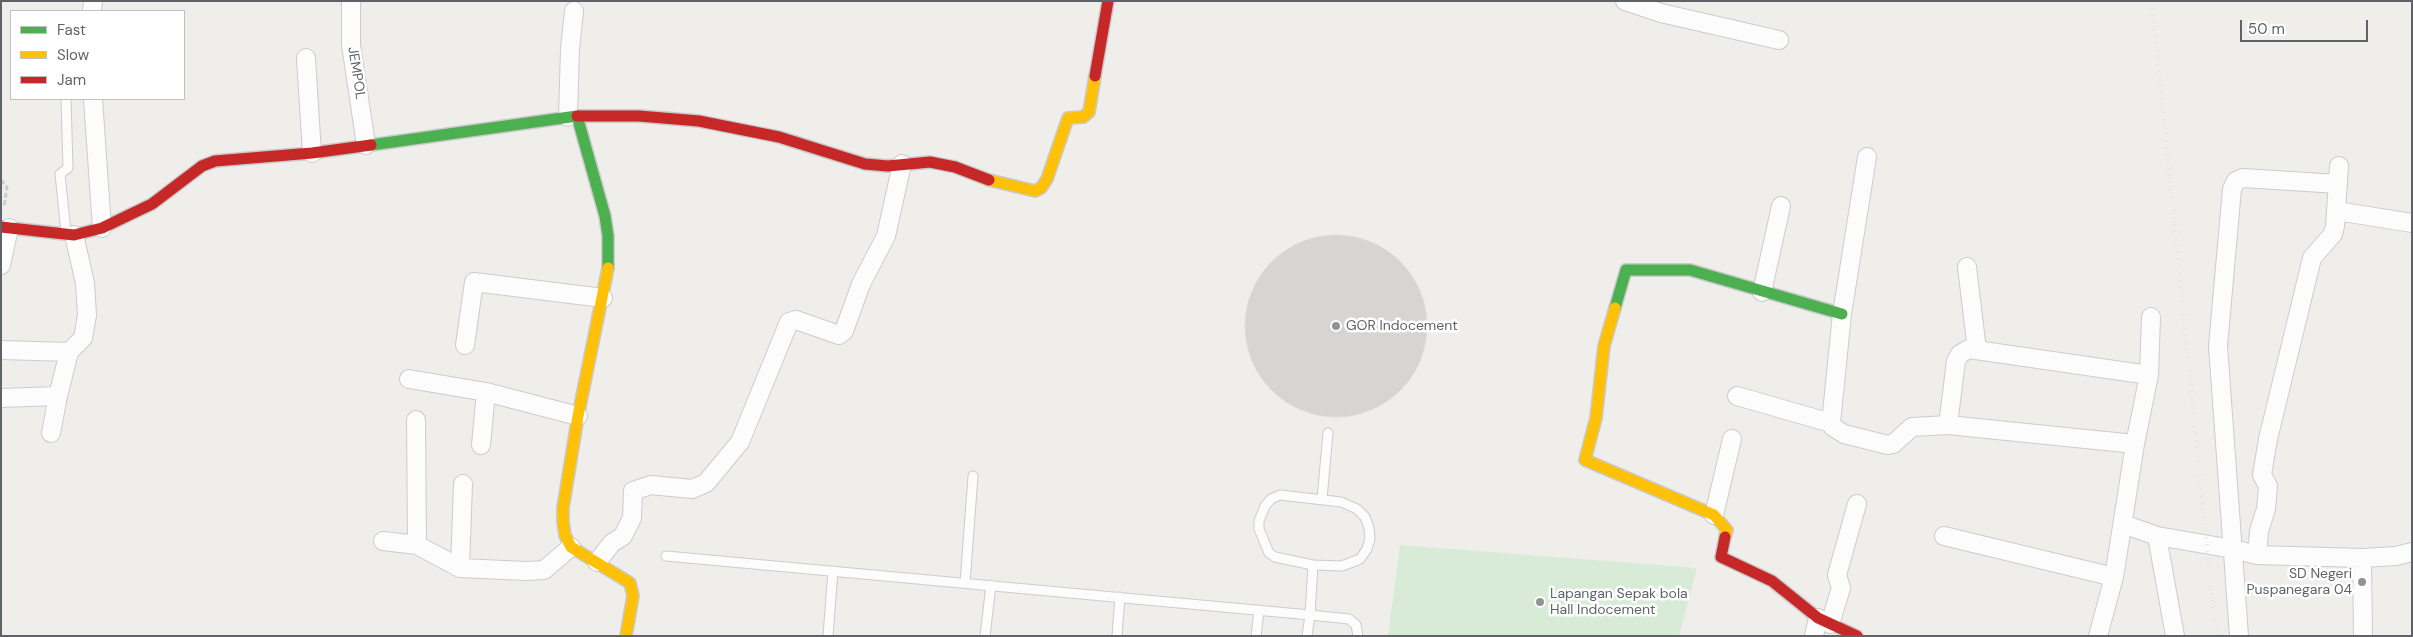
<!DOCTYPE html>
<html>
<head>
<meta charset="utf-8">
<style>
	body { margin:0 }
	#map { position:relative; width:2413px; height:637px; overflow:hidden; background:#efeeea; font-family:"DM Sans",sans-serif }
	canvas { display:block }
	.frame { position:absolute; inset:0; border:2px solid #5f6368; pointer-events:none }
	.legend { position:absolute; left:10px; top:10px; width:175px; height:90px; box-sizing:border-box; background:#fff; border:1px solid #bfc1c3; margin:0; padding:6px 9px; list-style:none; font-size:15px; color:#5f6368 }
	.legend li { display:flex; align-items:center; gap:10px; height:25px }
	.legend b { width:25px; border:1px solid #bfc1c3 }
	.scale { position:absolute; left:2240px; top:20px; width:128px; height:22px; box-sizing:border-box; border:2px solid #5f6368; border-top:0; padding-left:6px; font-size:15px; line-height:18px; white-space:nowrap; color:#5f6368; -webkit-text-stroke:4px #fff; paint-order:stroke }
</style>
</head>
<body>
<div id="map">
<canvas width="2413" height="637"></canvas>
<div class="frame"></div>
<ul class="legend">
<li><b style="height:6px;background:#4caf50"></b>Fast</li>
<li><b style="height:6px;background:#ffc107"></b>Slow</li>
<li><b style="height:6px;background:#c62828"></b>Jam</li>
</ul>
<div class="scale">50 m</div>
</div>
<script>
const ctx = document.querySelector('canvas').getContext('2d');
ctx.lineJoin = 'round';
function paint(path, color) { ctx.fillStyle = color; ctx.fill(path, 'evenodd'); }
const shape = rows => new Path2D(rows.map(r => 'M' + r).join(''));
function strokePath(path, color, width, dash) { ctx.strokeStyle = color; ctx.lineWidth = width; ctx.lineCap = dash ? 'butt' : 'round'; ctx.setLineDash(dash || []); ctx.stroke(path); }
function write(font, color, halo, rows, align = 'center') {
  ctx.font = font + ' "DM Sans",sans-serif'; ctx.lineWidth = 5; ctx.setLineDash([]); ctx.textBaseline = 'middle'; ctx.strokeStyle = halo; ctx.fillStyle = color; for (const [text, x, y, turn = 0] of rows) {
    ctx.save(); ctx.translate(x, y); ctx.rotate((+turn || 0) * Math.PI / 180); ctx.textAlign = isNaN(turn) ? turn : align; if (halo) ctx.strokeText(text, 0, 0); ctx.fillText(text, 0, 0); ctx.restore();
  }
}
paint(shape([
	[1400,545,1697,568,1679,636,1388,636]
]), '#d8ebd6');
const building = shape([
	'1245 326a91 91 0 1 1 182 0a91 91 0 1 1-182 0Z'
]);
paint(building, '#d6d5d3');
strokePath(building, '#deddd9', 1);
const lane = shape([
	[66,232,60,174,68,168,66,99],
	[1280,495,1341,502,1357,509,1365,517,1369,528,1370,539,1367,549,1360,559,1342,566,1313,565,1275,557,1269,553,1259,529,1259,521,1265,506,1271,499,1280,495],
	[1322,499,1328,433],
	[666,556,1310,615,1313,565],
	[965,583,973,476],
	[828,636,833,571],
	[985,636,991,585],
	[1117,636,1120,597],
	[1256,636,1259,610],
	[1307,636,1310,615,1349,619,1356,625,1358,636]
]);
const street = shape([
	[351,1,351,45,366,145],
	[1625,1,1661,13,1779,40],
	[92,11,93,1],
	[306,58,312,153],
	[93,99,102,228],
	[568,117,570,49,574,11],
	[1867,157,1842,314,1831,423,1833,427,1844,434,1888,445,1893,444,1912,427,1948,425,2135,444],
	[2337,211,2412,223],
	[1,265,9,228],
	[1967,267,1977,350],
	[1762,292,1781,206],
	[465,345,474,282,603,298],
	[1,350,69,352],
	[409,379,486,392,578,416],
	[1737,396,1831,423],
	[1,398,58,396,69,352,83,338,87,315,85,283,74,235],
	[416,420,417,545],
	[1948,425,1956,361,1960,354,1969,349,2149,375],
	[51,433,58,396],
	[481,445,486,392],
	[1714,515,1732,439],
	[2123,524,2157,536,2233,549,2257,555,2362,558],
	[1944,536,2114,577],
	[2157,536,2175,636],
	[383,541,417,545,460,568,526,571,544,570,571,547],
	[2257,555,2259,531,2266,509,2268,486,2262,475,2268,439,2312,258,2333,234,2335,226,2339,166],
	[597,562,612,543,623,536,632,518,633,491,651,485,692,489,706,483,740,442,789,322,796,320,839,335,844,331,861,284,886,236,902,164],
	[460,568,463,484],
	[1830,624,1841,588,1837,575,1857,504],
	[1814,636,1818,618],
	[2098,636,2114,577,2135,444,2149,375,2151,317],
	[2239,636,2218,346,2232,189,2236,181,2243,178,2338,184],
	[2363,636,2362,558,2396,556,2412,552]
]);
const fast = shape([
	[371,145,577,116,605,216,608,236,608,268],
	[1615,308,1626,270,1690,270,1842,314]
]);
const slow = shape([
	[989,180,1035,191,1041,188,1047,179,1068,118,1083,117,1089,112,1095,76],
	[608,268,578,416,563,508,563,522,565,535,571,547,630,583,633,596,626,636],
	[1615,308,1604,346,1596,418,1585,460,1714,515,1727,530,1725,537]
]);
const jam = shape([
	[1095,76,1108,1],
	[577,116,639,116,699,121,779,137,865,164,888,166,930,162,955,167,989,180],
	[1,227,74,235,102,228,152,204,202,166,215,161,312,153,371,145],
	[1725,537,1721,557,1772,581,1818,618,1857,636]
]);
strokePath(lane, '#cbcccc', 11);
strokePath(street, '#cbcccc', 20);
strokePath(fast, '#cacacb', 14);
strokePath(slow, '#cacacb', 14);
strokePath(jam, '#cacacb', 14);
strokePath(shape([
	[1,180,7,187,4,207]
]), '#cacfcc', 3, [5, 2.5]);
strokePath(lane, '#fdfcfc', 9);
strokePath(street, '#fdfcfc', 18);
strokePath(fast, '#4caf50', 11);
strokePath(slow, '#ffc107', 11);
strokePath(jam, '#c62828', 11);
strokePath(shape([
	[2152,1,2216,636]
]), '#e4e4e4', 4, [1, 6]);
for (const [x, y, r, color] of [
	[1336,326,5,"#919496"],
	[2362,582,5,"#919496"],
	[1540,602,5,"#919496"]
]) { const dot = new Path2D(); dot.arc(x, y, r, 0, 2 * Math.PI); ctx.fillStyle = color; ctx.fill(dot); strokePath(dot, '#fff', 2); }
write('14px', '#5f6368', '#fff', [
	["JEMPOL",356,73,81]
]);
write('14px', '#5f6368', '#fff', [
	["GOR Indocement",1346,326],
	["SD Negeri",2352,574,"right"],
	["Puspanegara 04",2352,590,"right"],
	["Lapangan Sepak bola",1550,594],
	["Hall Indocement",1550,610]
], 'left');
</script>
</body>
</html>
